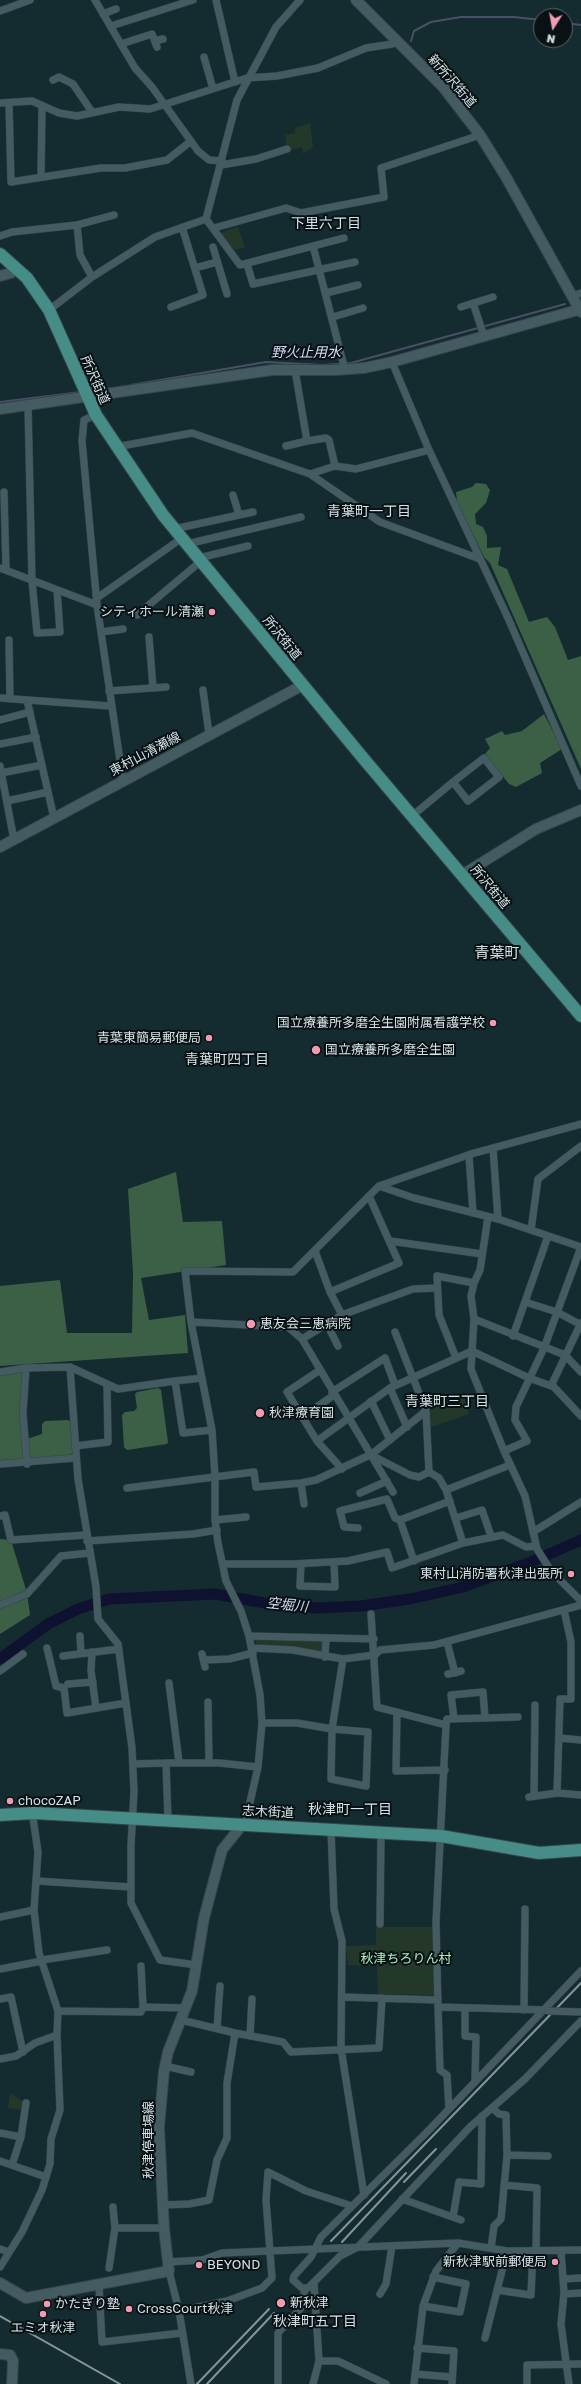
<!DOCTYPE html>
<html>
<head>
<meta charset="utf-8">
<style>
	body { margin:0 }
	#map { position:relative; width:581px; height:2384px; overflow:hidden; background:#142b30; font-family:"Golos Text",sans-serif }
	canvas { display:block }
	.north { position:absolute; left:533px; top:8px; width:40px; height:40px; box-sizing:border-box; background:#081114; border:1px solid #5a6568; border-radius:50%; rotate:191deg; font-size:11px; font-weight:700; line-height:16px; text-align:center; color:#d4e2e5 }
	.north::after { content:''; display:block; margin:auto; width:14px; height:18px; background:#f29ab0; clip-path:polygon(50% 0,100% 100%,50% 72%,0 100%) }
</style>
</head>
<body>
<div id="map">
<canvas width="581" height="2384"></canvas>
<div class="north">N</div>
</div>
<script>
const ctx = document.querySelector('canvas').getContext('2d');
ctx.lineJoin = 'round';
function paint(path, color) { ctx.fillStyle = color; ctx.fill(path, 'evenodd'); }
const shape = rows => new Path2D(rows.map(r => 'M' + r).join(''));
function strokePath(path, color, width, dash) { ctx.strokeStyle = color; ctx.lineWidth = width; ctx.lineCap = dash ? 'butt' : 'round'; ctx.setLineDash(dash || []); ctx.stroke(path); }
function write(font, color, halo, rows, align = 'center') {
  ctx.font = font + ' "Golos Text","Noto Sans JP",sans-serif'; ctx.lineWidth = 4; ctx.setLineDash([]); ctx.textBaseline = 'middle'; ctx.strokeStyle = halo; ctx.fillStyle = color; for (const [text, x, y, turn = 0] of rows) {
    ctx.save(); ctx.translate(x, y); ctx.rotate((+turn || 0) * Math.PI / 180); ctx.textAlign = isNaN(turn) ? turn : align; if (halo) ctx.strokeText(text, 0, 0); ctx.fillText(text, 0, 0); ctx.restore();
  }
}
paint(shape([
	[310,123,313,147,303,154,302,147,287,151,285,135,295,133,295,128],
	[238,227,245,247,235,250,221,236,223,232],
	[464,1397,469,1414,429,1428,426,1411],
	[254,1638,322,1639,324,1641,323,1653,258,1646],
	[376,1927,434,1927,436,1995,378,1994,377,1966,348,1965,346,1946,376,1945],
	[10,2093,24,2102,23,2110,8,2108]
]), '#233829');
paint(shape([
	[476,483,486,484,490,490,486,503,475,514,476,524,483,527,487,536,487,548,501,547,498,565,507,569,529,622,547,617,555,627,568,660,581,656,581,769,490,563,484,557,457,502,456,492,472,487],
	[544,714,562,749,540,763,542,773,516,787,509,784,485,754,490,748,485,739,502,731,505,735,522,731],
	[176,1172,183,1222,222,1221,226,1265,141,1278,149,1320,185,1315,188,1353,0,1366,0,1286,60,1280,67,1333,132,1333,133,1274,128,1189],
	[26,1371,25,1462,0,1463,0,1375],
	[158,1388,161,1390,168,1442,167,1444,127,1450,124,1447,122,1415,125,1412,134,1411,137,1408,135,1394,137,1392],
	[68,1420,71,1422,73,1452,70,1456,31,1461,28,1458,27,1439,42,1434,42,1424,45,1421],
	[0,1539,11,1540,27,1593,30,1615,0,1634]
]), '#3b6046');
strokePath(shape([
	[565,23,581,25],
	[411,41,414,31,431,22,461,17,514,17,541,20],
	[131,385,266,362,323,365,351,363,565,304],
	[0,402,81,392]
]), '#495066', 2);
strokePath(shape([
	[0,1659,48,1624,78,1609,109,1599,215,1594,265,1603,317,1608,361,1606,410,1599,463,1587,531,1562,581,1540]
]), '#0e1230', 11);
const street = shape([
	[95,0,135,68,152,87,198,151,209,160,222,161],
	[216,0,235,82],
	[0,11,30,0],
	[103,14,116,9],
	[111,26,193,0],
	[155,41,163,39],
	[121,44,152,34,157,47],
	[204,57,213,89],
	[53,80,59,77,73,84,92,112],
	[0,103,32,101,59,113,77,116,119,107,150,109,247,78,277,76,318,68,366,48,392,44,398,40],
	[9,103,11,182,101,168,125,168,167,160,191,141],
	[221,165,256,159,287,149],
	[41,177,42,107],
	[206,219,240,265,344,238],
	[77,225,80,255,92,277],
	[214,228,286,208,301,213,384,197,381,168,480,135],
	[0,236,12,232,77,225,114,215],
	[313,246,345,370],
	[213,247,227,294],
	[247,264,253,284,355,262],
	[195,268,217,262],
	[326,293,358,285],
	[572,296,581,293],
	[473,303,484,336],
	[171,307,203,295,182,227],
	[461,307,493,297],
	[49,310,92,277,155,237,206,219,237,100,276,27,300,0],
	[333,317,363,308],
	[392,362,429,450,508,618,581,786],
	[295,370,307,441,326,438,329,440,335,466],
	[28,406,32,581,37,633,60,632,57,590],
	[96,415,84,420,82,441,97,605,123,781],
	[286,446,307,441],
	[116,447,192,433,310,474,380,522,480,559],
	[310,474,335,466,356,469,429,450],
	[4,492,6,570],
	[233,495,239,515],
	[174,529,253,512],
	[187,544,301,517],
	[199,558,248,546],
	[0,568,97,605],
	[97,598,182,538],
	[137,615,201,561],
	[101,632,123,629],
	[149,637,153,688],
	[9,640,10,699],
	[203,690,209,734],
	[109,691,166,687],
	[0,698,110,706],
	[27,700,54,818],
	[0,720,30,712],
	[0,744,36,737],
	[0,766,14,840],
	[1,773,42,765],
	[7,801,48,792],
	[412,816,453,782,468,801,499,777,484,758,453,782],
	[493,1148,498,1219],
	[469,1156,473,1213],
	[379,1186,414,1198,498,1219,581,1247],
	[488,1217,480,1270,474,1283,471,1296,474,1319,471,1369,504,1451,525,1496,537,1549,551,1571,581,1601],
	[531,1230,538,1179,581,1146],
	[390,1241,482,1254],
	[315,1251,330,1292,342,1315],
	[330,1292,399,1263,369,1196],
	[525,1302,557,1312,581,1325],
	[474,1319,565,1355,581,1372],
	[191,1322,288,1327,302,1339,393,1492],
	[327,1324,338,1346],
	[513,1336,548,1236],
	[302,1339,342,1315,377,1302,413,1289,437,1288],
	[456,1358,439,1315,437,1276,474,1283],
	[70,1367,78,1479,96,1587,98,1619,118,1644,132,1748,134,1791,131,1845,131,1903,160,1960,196,1965],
	[26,1368,23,1413,27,1464],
	[320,1370,287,1392,317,1441,342,1469],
	[0,1372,26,1368,70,1367,118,1389,175,1381],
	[202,1378,175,1381,183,1433,212,1430],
	[551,1386,581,1323],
	[390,1388,407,1427],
	[332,1392,385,1358,395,1385],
	[371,1401,390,1440],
	[426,1411,429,1472,439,1478,446,1490,463,1543],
	[302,1417,334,1395],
	[317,1441,390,1388,472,1351,529,1378,554,1387,581,1416],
	[75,1446,108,1442,107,1385],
	[504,1451,527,1441,515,1420,516,1407,544,1348,581,1247],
	[375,1457,410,1475,419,1477,429,1472],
	[0,1464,75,1458],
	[301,1483,304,1504],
	[127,1488,254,1472,256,1487,301,1483,316,1480,372,1454,426,1411,395,1332],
	[446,1490,510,1465],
	[360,1493,387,1481],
	[0,1516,5,1515,11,1540,86,1535],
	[456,1518,482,1510,491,1536],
	[215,1520,246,1517],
	[358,1528,344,1527,340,1511,387,1499,395,1518,400,1520],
	[533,1532,581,1502],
	[87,1541,193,1534,217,1530],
	[414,1561,400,1520,450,1501],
	[224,1564,293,1564,348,1561,387,1552,392,1568,463,1543,503,1535,526,1547,536,1546],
	[301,1564,300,1586,335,1587,334,1562],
	[0,1605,27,1594,61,1556,89,1553],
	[564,1610,571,1642,571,1699,560,1699,557,1793,581,1795],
	[371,1614,377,1707,446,1725,436,1922,438,2007,546,2010],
	[80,1636,81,1653],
	[249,1636,374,1639],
	[447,1642,455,1673],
	[47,1648,56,1686,64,1688,67,1713,126,1703],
	[252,1648,293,1650,343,1659,375,1655,380,1650,434,1645,581,1605],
	[92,1652,91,1671,96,1708],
	[202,1654,205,1667],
	[63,1656,119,1649],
	[325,1657,326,1638],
	[204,1660,229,1659,253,1653],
	[0,1671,23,1654],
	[448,1674,461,1671],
	[169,1683,179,1762],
	[68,1684,93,1682],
	[208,1702,209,1763],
	[397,1712,396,1771,445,1770],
	[485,1718,518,1717],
	[262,1723,297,1723,332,1729,343,1659],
	[446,1725,447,1719,485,1718,483,1692,451,1695,454,1719],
	[332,1729,368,1732,366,1786,331,1779,332,1729],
	[559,1738,581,1740],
	[133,1764,166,1763],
	[534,1796,535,1705],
	[529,1797,557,1793],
	[168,1820,166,1763,219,1763,258,1767],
	[242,1825,246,1820,258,1767,262,1723,260,1695,249,1636,241,1611,226,1581,218,1543,215,1520,215,1477,212,1430,191,1322,185,1271,293,1272,379,1186,471,1154,581,1124],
	[331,1830,334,1909,342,1941,341,2048,364,2195],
	[37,1881,131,1887],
	[0,1917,34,1910],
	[380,1924,381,1832],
	[42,1960,107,1950],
	[0,1969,42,1961],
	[581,1971,429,2130,321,2237,311,2257,294,2276,293,2280,302,2288,308,2288,340,2256,358,2247,470,2127,525,2079,581,2021],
	[342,1997,438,2000],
	[0,1999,11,1997,23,2052],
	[143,2007,186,2008],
	[438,2007,440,2070,447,2075,449,2109],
	[465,2008,465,2036,476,2037,475,2081],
	[524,2010,525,1909],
	[58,2011,141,2012,143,2007,141,1966],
	[181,2020,235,2033,283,2042,291,2052,379,2048,382,1998],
	[217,2028,220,1986],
	[250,2036,252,1999],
	[0,2059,16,2056,35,2043,57,2035],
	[165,2066,191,2072],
	[0,2133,21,2137],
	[507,2155,548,2156],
	[0,2161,46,2177],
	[12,2165,21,2137,26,2103],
	[504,2185,537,2188,536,2251],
	[402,2199,461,2220],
	[163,2205,189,2204,209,2200,217,2160,227,2138,227,2083,235,2033],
	[113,2207,115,2228],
	[453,2217,459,2182,481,2184,482,2116],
	[491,2248,494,2226,501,2219,507,2155,506,2115,499,2114,492,2108],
	[0,2249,9,2252],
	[561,2251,564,2293,561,2324,569,2384],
	[168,2262,202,2260,222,2253,458,2243,507,2251,581,2250],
	[0,2267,22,2232,42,2190,50,2164,51,2139,60,2110,57,2035,58,2011,39,1953,34,1910,38,1852,33,1818,34,1813],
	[109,2268,115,2228,164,2228],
	[169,2271,179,2311,191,2384],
	[563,2279,581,2278],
	[99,2286,102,2342,182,2333],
	[497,2290,531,2295,533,2251],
	[380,2294,386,2284,392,2246],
	[564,2294,581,2293],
	[423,2306,460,2312,466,2284,433,2277],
	[179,2311,227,2301,262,2288,272,2278,266,2200,268,2172,306,2191,352,2206],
	[485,2338,507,2251],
	[417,2348,454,2351,452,2384],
	[319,2361,338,2361,386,2384],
	[415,2374,452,2377],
	[278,2384,278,2333,301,2308,305,2289],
	[313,2384,319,2361,314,2282],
	[414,2384,423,2306,436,2271,458,2243],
	[527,2384,527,2365,581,2364]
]);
const secondary = shape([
	[356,0,443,87,480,135,506,177,581,312],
	[0,276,11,273,16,268],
	[0,409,272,370,335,370,364,368,392,362,581,309],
	[0,847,303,685],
	[462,875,536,829,581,810],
	[0,2283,26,2298,169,2271,164,2228,159,2127,164,2071,168,2052,192,1991,204,1918,222,1850,242,1825],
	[0,2354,10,2355,13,2361,12,2384]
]);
const primary = shape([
	[0,254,27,278,49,310,96,415,163,515,363,758,581,1016],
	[0,1815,34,1813,387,1833,441,1836,539,1853,581,1850]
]);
strokePath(street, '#334549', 8);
strokePath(secondary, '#334549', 12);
strokePath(primary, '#334549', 14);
strokePath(street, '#435b61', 7);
strokePath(secondary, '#435b61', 10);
strokePath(primary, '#478d87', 12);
strokePath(shape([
	[404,2182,436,2149],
	[331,2241,581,1983],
	[342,2242,406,2173],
	[0,2316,120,2384],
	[197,2384,269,2309],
	[207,2384,274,2313]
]), '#849599', 2);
const streetBridge = shape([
	[548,2011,581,2012]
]);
strokePath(streetBridge, '#334549', 8, []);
strokePath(streetBridge, '#435b61', 7);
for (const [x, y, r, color] of [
	[212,612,4,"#f29ab0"],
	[493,1023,4,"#f29ab0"],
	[209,1038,4,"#f29ab0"],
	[316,1050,5,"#f29ab0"],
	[251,1324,5,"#f29ab0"],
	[260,1413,5,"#f29ab0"],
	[571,1574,4,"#f29ab0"],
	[10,1801,4,"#f29ab0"],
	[555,2262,4,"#f29ab0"],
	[199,2265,4,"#f29ab0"],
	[281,2303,5,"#f29ab0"],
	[47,2304,4,"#f29ab0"],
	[129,2309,4,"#f29ab0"],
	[43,2314,4,"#f29ab0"]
]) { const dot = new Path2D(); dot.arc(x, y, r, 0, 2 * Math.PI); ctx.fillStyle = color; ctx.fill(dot); strokePath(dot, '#081114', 1.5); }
write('13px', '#d4e2e5', '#081114', [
	["新所沢街道",452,81,49],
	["所沢街道",95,380,66],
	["所沢街道",282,638,51],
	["東村山清瀬線",145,754,-28],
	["所沢街道",490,887,50],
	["志木街道",268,1812,3],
	["秋津停車場線",149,2140,-90]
]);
write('13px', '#d4e2e5', '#081114', [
	["シティホール清瀬",204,612,"right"],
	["国立療養所多磨全生園附属看護学校",485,1023,"right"],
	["青葉東簡易郵便局",201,1038,"right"],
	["国立療養所多磨全生園",325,1050],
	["恵友会三恵病院",260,1324],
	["秋津療育園",269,1413],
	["東村山消防署秋津出張所",563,1574,"right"],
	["chocoZAP",18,1801],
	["新秋津駅前郵便局",547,2262,"right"],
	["BEYOND",207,2265],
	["新秋津",290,2303],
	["かたぎり塾",55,2304],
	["CrossCourt秋津",137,2309],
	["エミオ秋津",43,2328,"center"]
], 'left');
write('13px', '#b0f0c2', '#081114', [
	["秋津ちろりん村",406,1959]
]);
write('14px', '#d4e2e5', '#081114', [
	["下里六丁目",326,224],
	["青葉町一丁目",369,512],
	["青葉町四丁目",227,1060],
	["青葉町三丁目",447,1402],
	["秋津町一丁目",350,1810],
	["秋津町五丁目",315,2322]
]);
write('italic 14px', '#d3daf4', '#081114', [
	["野火止用水",306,353],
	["空堀川",287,1605,6]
]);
write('15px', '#d4e2e5', '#081114', [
	["青葉町",497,953]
]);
</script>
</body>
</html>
